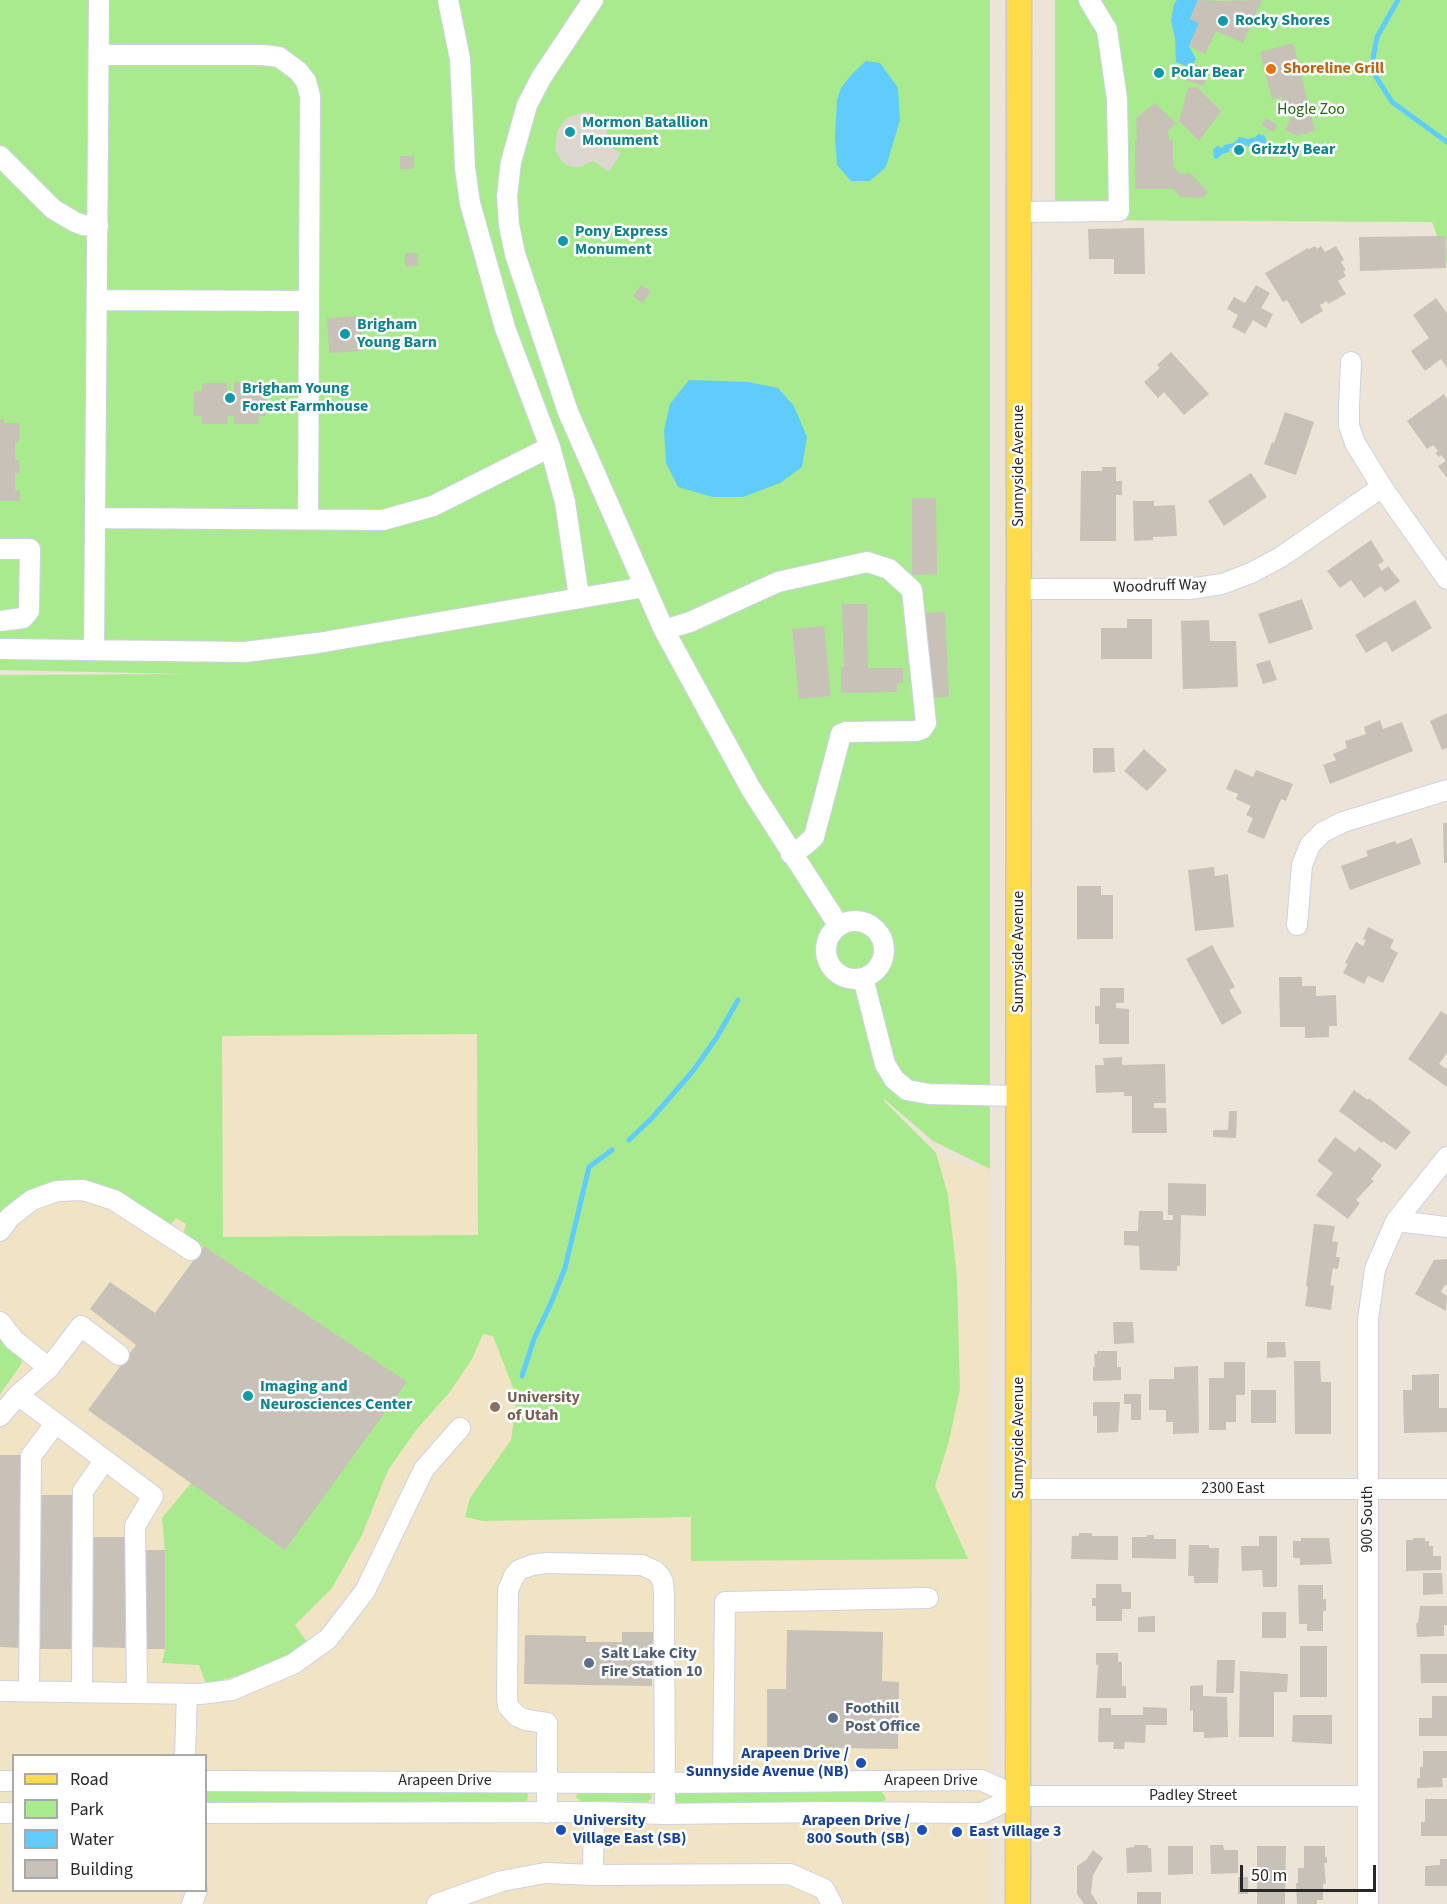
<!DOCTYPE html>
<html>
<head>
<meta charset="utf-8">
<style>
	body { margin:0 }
	#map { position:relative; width:1447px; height:1904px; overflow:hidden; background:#ede4d8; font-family:"Source Sans 3",sans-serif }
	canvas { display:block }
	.legend { position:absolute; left:12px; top:1754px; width:195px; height:138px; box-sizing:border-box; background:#fff; border:2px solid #a9a9a9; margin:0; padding:8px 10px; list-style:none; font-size:18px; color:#282828 }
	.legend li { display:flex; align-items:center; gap:12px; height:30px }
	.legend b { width:30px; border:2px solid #a9a9a9 }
	.scale { position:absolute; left:1240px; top:1865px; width:136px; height:27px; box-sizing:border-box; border:3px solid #282828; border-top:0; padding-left:8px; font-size:18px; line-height:21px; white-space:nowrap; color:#282828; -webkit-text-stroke:4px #fff; paint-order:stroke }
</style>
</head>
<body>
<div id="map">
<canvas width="1447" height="1904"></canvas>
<ul class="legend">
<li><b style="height:8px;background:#ffdb4a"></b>Road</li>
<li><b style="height:16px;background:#aaea8e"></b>Park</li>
<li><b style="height:16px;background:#5fccfb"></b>Water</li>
<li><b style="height:16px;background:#c7c1b8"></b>Building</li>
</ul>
<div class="scale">50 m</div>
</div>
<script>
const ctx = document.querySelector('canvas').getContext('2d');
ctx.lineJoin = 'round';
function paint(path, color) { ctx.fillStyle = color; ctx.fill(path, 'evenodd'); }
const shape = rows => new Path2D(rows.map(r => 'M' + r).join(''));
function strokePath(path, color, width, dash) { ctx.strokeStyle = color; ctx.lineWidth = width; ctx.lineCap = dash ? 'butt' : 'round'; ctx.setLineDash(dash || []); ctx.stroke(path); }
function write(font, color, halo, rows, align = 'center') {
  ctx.font = font + ' "Source Sans 3",sans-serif'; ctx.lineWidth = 5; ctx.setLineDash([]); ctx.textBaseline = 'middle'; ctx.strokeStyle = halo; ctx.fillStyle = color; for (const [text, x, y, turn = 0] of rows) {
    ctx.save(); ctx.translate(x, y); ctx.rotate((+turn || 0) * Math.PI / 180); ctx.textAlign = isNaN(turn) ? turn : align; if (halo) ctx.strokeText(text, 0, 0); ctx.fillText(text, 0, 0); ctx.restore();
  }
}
paint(shape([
	[0,687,780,982,894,1115,945,1158,975,1168,990,1164,990,1904,0,1904],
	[14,1756,206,1756,206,1890,14,1890]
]), '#f0e4c5');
paint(shape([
	[0,0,990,0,990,1169,933,1141,883,1098,886,1103,936,1153,948,1195,957,1277,960,1389,949,1441,935,1486,968,1559,691,1561,691,1517,483,1521,465,1517,470,1498,511,1440,517,1398,493,1336,483,1334,472,1359,449,1393,417,1429,388,1470,362,1535,332,1588,295,1625,307,1642,268,1668,206,1684,199,1665,162,1663,165,1649,165,1551,162,1518,191,1483,406,1382,204,1246,193,1247,183,1236,186,1224,176,1218,172,1223,161,1226,95,1189,0,1219,0,675,187,674,0,670],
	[477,1034,478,1235,223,1237,222,1036],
	[1055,0,1447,0,1447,264,1432,222,1055,220],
	[0,1331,19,1353,22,1363,0,1394],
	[206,1790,527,1792,528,1796,527,1800,520,1803,233,1802,206,1803],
	[579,1790,650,1791,652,1798,647,1802,580,1801,576,1797],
	[881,1791,886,1798,884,1801,880,1802,679,1803,673,1800,673,1795,677,1792]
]), '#aaea8e');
paint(shape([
	[585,112,595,114,602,119,607,132,606,144,621,153,609,172,593,161,581,167,571,167,563,163,555,150,557,132,563,122,569,117]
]), '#dcd7cf');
paint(shape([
	[1177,0,1198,0,1190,19,1199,23,1189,46,1196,59,1192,66,1186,66,1176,62,1175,38,1171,21,1174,4],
	[866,61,880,63,898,88,900,120,886,167,870,181,851,181,837,165,835,137,837,100,841,88,851,75],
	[1259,134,1265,136,1268,146,1271,146,1269,150,1265,145,1258,149,1241,144,1236,147,1230,148,1229,152,1222,154,1217,159,1214,158,1213,150,1217,146,1222,148,1224,145,1234,143,1239,137,1248,139,1255,137],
	[689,380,748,382,778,388,794,406,807,437,802,467,780,483,743,497,713,497,678,487,666,463,664,430,670,404]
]), '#5fccfb');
strokePath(shape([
	[1398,0,1377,37,1371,69,1392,102,1447,142],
	[629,1140,652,1118,693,1071,717,1037,738,1000],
	[522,1376,534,1339,551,1303,565,1268,589,1167,612,1150]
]), '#5fccfb', 5);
paint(shape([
	[1198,0,1218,1,1262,0,1243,43,1216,31,1205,54,1189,46,1199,23,1190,19],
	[1293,43,1315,131,1297,136,1285,130,1292,115,1287,116,1282,97,1272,99,1260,52],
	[1190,63,1210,69,1204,86,1185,80],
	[1197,87,1221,111,1199,141,1179,121,1188,88],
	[1155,103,1176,123,1168,131,1169,140,1173,140,1173,167,1181,174,1190,173,1208,192,1202,198,1181,197,1173,189,1135,189,1135,140,1137,140,1136,118],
	[1266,118,1278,125,1273,132,1261,125],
	[400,156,414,156,414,169,400,169],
	[1144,228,1145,274,1114,274,1114,259,1089,259,1088,229],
	[1445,236,1446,268,1360,271,1359,237],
	[1315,246,1317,249,1321,246,1325,252,1336,246,1344,260,1341,262,1346,270,1343,271,1346,276,1338,281,1346,294,1328,304,1327,301,1320,305,1323,311,1301,324,1287,300,1283,302,1265,273,1308,248,1309,249],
	[405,253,418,253,418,266,405,266],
	[641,285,651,291,642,303,633,296],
	[1256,285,1270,293,1261,308,1273,314,1266,328,1253,320,1245,334,1232,327,1238,315,1227,309,1234,297,1245,303],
	[1436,298,1447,313,1447,368,1441,359,1425,371,1411,351,1429,338,1413,315],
	[361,316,363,351,329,353,327,318],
	[1171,352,1209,394,1184,415,1164,392,1158,398,1144,382,1160,368,1157,365],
	[234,382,259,383,258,392,267,392,266,416,259,416,258,424,234,424,234,416,227,416,227,424,202,424,202,416,193,416,194,391,202,391,202,383,227,383,227,391,234,391],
	[1444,394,1447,399,1447,478,1438,466,1446,461,1441,455,1439,457,1435,453,1438,451,1433,445,1427,449,1407,421],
	[1285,412,1314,422,1296,475,1264,464,1272,442,1274,443],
	[0,419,4,419,4,423,19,423,19,442,15,442,15,460,19,460,19,473,15,473,15,490,20,490,20,501,0,501],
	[1102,467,1116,467,1116,481,1122,481,1122,495,1116,495,1116,541,1080,541,1081,471,1102,471],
	[1251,473,1267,497,1224,526,1208,501],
	[912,498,936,498,937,574,912,575],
	[1133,501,1154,501,1154,506,1175,505,1177,536,1153,537,1153,540,1134,541],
	[1371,540,1384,561,1378,565,1382,571,1388,566,1400,581,1385,592,1381,586,1364,598,1351,580,1340,588,1327,571],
	[1302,599,1313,629,1269,644,1258,614],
	[1415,600,1432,628,1392,652,1386,641,1366,653,1355,635],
	[842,604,867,604,868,668,903,668,903,683,897,683,897,692,841,693,841,667,844,667],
	[945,612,949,697,925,698,922,613],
	[1127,619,1152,619,1152,659,1101,659,1101,628,1127,628],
	[1209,620,1210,641,1236,641,1238,687,1183,689,1181,621],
	[824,626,831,696,799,699,792,629],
	[1270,660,1277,680,1263,684,1256,664],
	[1447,713,1447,748,1442,750,1430,721],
	[1380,720,1383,729,1402,722,1413,751,1330,784,1323,765,1336,760,1333,754,1347,748,1345,741,1366,734,1364,727],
	[1093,748,1114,748,1115,772,1093,773],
	[1144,749,1167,770,1147,791,1124,771],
	[1235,769,1253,777,1256,770,1293,784,1286,801,1281,799,1264,839,1247,832,1253,818,1246,815,1251,806,1236,799,1238,794,1226,789],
	[1443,823,1447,823,1447,863,1444,863],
	[1412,838,1421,864,1350,890,1341,866,1368,856,1366,851,1395,841,1397,844],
	[1214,867,1215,876,1228,874,1234,927,1195,931,1188,870],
	[1077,886,1101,886,1101,895,1113,895,1113,939,1077,939],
	[1368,927,1394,940,1390,948,1398,953,1383,983,1368,976,1364,984,1343,973,1348,964,1345,963,1356,942,1363,946,1366,940,1363,939],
	[1212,945,1235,987,1229,990,1242,1013,1222,1025,1186,959],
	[1279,977,1302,977,1302,986,1316,986,1316,996,1336,995,1337,1026,1329,1026,1329,1037,1305,1038,1305,1027,1280,1027],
	[1100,988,1124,988,1124,1003,1116,1003,1116,1008,1129,1009,1129,1044,1099,1044,1099,1024,1095,1024,1095,1006,1100,1006],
	[1441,1011,1447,1015,1447,1053,1439,1064,1447,1069,1447,1087,1408,1059],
	[1122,1057,1122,1065,1165,1064,1166,1103,1154,1103,1154,1108,1166,1108,1167,1133,1132,1133,1132,1096,1124,1096,1124,1092,1096,1093,1095,1065,1104,1065,1103,1058],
	[1354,1090,1368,1100,1369,1098,1411,1132,1396,1150,1383,1141,1382,1143,1339,1111],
	[1229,1111,1237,1111,1236,1138,1213,1137,1213,1130,1228,1130],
	[1335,1137,1355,1152,1359,1147,1382,1165,1371,1179,1374,1181,1356,1200,1360,1203,1348,1219,1316,1195,1333,1173,1317,1161],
	[1168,1183,1206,1184,1206,1216,1181,1215,1180,1266,1177,1266,1177,1271,1140,1270,1139,1246,1124,1245,1124,1231,1138,1231,1139,1211,1163,1211,1163,1220,1173,1220,1173,1215,1168,1215],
	[1314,1224,1335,1226,1332,1241,1338,1242,1336,1257,1340,1257,1338,1269,1333,1268,1330,1285,1334,1286,1331,1310,1305,1306,1308,1287,1306,1286],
	[204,1246,407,1382,285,1550,88,1410,136,1345,90,1309,110,1282,155,1313],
	[1447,1259,1447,1285,1445,1285,1441,1292,1447,1296,1446,1311,1415,1294,1434,1260],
	[1113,1322,1133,1322,1134,1343,1114,1344],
	[1267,1342,1285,1342,1286,1357,1267,1358],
	[1097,1351,1117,1351,1117,1367,1121,1367,1121,1380,1093,1381,1093,1367,1095,1367,1094,1354,1097,1354],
	[1294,1361,1320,1361,1321,1382,1331,1382,1331,1434,1295,1434],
	[1224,1362,1245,1362,1245,1395,1236,1395,1236,1422,1226,1422,1226,1430,1209,1430,1209,1378,1224,1378],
	[1198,1366,1199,1433,1173,1434,1173,1422,1166,1422,1166,1410,1149,1410,1149,1379,1174,1379,1174,1367],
	[1439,1374,1439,1408,1447,1408,1447,1432,1404,1433,1403,1390,1412,1390,1412,1375],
	[1251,1390,1276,1390,1276,1423,1251,1423],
	[1124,1394,1141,1394,1141,1420,1131,1420,1131,1404,1124,1404],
	[1093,1402,1120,1402,1118,1432,1097,1433,1097,1416,1093,1416],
	[0,1455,24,1455,23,1648,0,1647],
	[36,1495,73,1495,73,1649,36,1649],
	[1079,1533,1092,1533,1092,1536,1118,1536,1118,1560,1071,1559,1072,1536,1079,1536],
	[1147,1535,1154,1535,1154,1539,1176,1539,1176,1559,1132,1558,1132,1537,1147,1537],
	[1259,1536,1277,1536,1277,1587,1263,1587,1262,1570,1242,1571,1241,1546,1259,1546],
	[90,1537,126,1537,125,1648,89,1647],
	[1301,1538,1329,1538,1332,1564,1300,1565,1300,1558,1293,1558,1293,1541,1301,1541],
	[1413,1538,1425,1538,1425,1541,1429,1541,1429,1546,1433,1546,1433,1556,1441,1556,1441,1570,1406,1571,1406,1540,1413,1540],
	[1189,1545,1209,1545,1209,1548,1219,1548,1218,1583,1194,1583,1194,1576,1188,1576],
	[140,1550,165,1550,165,1649,140,1649],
	[1423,1573,1442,1573,1443,1594,1423,1595],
	[1096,1584,1121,1584,1122,1592,1131,1592,1131,1609,1122,1609,1122,1621,1096,1621,1096,1606,1092,1606,1092,1598,1096,1598],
	[1298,1585,1323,1585,1323,1599,1326,1599,1326,1611,1323,1611,1323,1631,1307,1631,1307,1624,1299,1624],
	[1420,1606,1447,1606,1447,1625,1444,1625,1444,1636,1417,1637,1416,1623,1418,1623],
	[1262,1612,1286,1612,1286,1638,1262,1638],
	[1155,1616,1155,1632,1138,1632,1138,1617],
	[787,1630,883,1632,882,1681,899,1682,898,1749,767,1747,767,1689,786,1689],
	[622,1632,653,1632,652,1686,524,1684,525,1635,586,1636,586,1642,622,1642],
	[1300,1646,1327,1646,1327,1697,1300,1697],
	[1096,1653,1118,1653,1118,1662,1122,1662,1122,1686,1126,1686,1126,1698,1096,1698,1098,1665,1096,1665],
	[1420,1654,1447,1654,1447,1683,1421,1683],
	[1217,1660,1235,1660,1234,1693,1216,1693],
	[1240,1671,1288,1674,1287,1692,1274,1692,1274,1737,1239,1737],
	[1203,1685,1203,1696,1227,1697,1228,1737,1204,1738,1204,1732,1193,1732,1193,1710,1190,1711,1190,1686],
	[1432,1696,1447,1696,1447,1736,1419,1736,1419,1718,1432,1718],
	[1143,1707,1167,1708,1167,1725,1146,1725,1145,1743,1125,1742,1124,1749,1113,1749,1114,1742,1098,1742,1099,1708,1111,1708,1111,1715,1143,1715],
	[1293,1715,1332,1715,1332,1744,1292,1742],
	[1423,1751,1447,1751,1447,1778,1442,1778,1443,1787,1417,1788,1417,1778,1420,1778,1420,1767,1423,1767],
	[1425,1799,1447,1799,1447,1836,1421,1836,1421,1822,1425,1822],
	[1134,1845,1148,1845,1148,1848,1151,1848,1152,1872,1127,1873,1126,1848,1134,1847],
	[1210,1845,1223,1845,1224,1850,1238,1850,1238,1873,1211,1874],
	[1168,1846,1193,1846,1193,1874,1168,1875],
	[1257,1846,1286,1846,1285,1904,1257,1904],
	[1304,1846,1325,1846,1325,1857,1327,1857,1327,1863,1324,1863,1326,1884,1323,1884,1323,1900,1317,1900,1317,1904,1297,1904,1296,1883,1298,1883,1298,1868,1304,1868],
	[1093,1850,1103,1858,1093,1875,1091,1893,1098,1904,1084,1904,1077,1894,1077,1866,1086,1860],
	[1440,1859,1447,1859,1447,1886,1425,1886,1425,1866,1440,1865],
	[1238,1877,1248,1877,1248,1894,1238,1894],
	[1137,1892,1161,1892,1161,1904,1137,1904]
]), '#c7c1b8');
const minor = shape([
	[448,0,460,59,465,168,470,203,505,328,550,447,565,502,579,597],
	[593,0,541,78,527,105,511,162,507,196,509,225,515,254,568,412,664,630,751,789,839,926],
	[100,55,263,55,279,57,298,71,306,81,310,96,308,519],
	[0,156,53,209,75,222,83,225,98,226],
	[1019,212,1119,211,1117,99,1107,30,1089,0],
	[98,300,309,301],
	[1351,362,1349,406,1349,426,1355,443,1382,487,1447,579],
	[95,518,383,520,433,506,550,447],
	[0,549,30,549,29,611,23,618,0,621],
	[1019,589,1189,589,1222,584,1251,573,1281,557,1382,487],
	[664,630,690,622,778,582,867,562,889,569,912,590,926,723,922,729,916,731,846,732,841,734,814,837,804,846,791,854],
	[0,649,245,652,318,643,645,587],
	[94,649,99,0],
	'826 950a29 29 0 1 1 58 0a29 29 0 1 1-58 0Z',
	[1297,925,1302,865,1310,845,1323,832,1343,822,1447,790],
	[863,978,885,1064,894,1079,907,1090,929,1094,1019,1096],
	[1396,1221,1447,1227],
	[0,1231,10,1217,32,1200,57,1191,83,1190,114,1200,191,1250],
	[0,1322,14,1340,49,1368,18,1395],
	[49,1368,81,1326,119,1355],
	[0,1416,18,1395,153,1496,135,1526,137,1693],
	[1019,1489,1447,1489],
	[0,1691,200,1694,232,1690,293,1664,328,1639,365,1591,424,1469,460,1428],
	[29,1691,31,1456,55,1424],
	[82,1692,83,1491,104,1461],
	[185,1756,187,1694],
	[0,1781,14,1781],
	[206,1781,665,1783,981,1780,1017,1796,1368,1796],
	[723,1782,725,1602,928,1598],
	[0,1813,14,1813],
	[206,1813,594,1812,665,1814,826,1812,974,1813,982,1813,1017,1796],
	[547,1813,547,1723,526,1720,517,1716,508,1706,507,1698,508,1590,514,1576,519,1570,532,1565,546,1563,642,1565,655,1571,660,1576,663,1582,664,1596,665,1814],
	[593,1875,594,1812],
	[192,1904,197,1890],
	[437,1904,502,1881,545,1873,593,1875,790,1874,824,1889,832,1904],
	[1368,1904,1368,1320,1375,1269,1396,1221,1447,1157]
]);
const major = shape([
	[1018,1904,1019,0]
]);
strokePath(minor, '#cdd1e3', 22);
strokePath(major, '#c7c7c7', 27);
strokePath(minor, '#fff', 20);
strokePath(major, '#ffdb4a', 24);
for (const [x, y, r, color] of [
	[1223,21,6,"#0f9aa8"],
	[1271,69,6,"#e8710a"],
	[1159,73,6,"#0f9aa8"],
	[570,132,6,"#0f9aa8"],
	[1239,150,6,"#0f9aa8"],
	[563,241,6,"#0f9aa8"],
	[345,334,6,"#0f9aa8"],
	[230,398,6,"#0f9aa8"],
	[248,1396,6,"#0f9aa8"],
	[495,1407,6,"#8d6e63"],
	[589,1663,6,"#5c6f8a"],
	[833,1718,6,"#5c6f8a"],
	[861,1763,6,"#1a4fb4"],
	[561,1830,6,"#1a4fb4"],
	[922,1830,6,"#1a4fb4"],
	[957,1832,6,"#1a4fb4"]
]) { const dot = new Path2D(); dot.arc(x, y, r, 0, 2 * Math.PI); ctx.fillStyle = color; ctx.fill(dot); strokePath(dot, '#fff', 2); }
write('bold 16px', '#0d838f', '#fff', [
	["Rocky Shores",1235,21],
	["Polar Bear",1171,73],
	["Mormon Batallion",582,123],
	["Monument",582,141],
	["Grizzly Bear",1251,150],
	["Pony Express",575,232],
	["Monument",575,250],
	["Brigham",357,325],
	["Young Barn",357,343],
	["Brigham Young",242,389],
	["Forest Farmhouse",242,407],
	["Imaging and",260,1387],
	["Neurosciences Center",260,1405]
], 'left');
write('bold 16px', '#c56008', '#fff', [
	["Shoreline Grill",1283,69]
], 'left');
write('16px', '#216c12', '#fff', [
	["Hogle Zoo",1311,110]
]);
write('16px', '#282828', '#fff', [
	["Sunnyside Avenue",1019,466,-90],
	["Woodruff Way",1160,587,-2],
	["Sunnyside Avenue",1019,952,-90],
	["Sunnyside Avenue",1019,1438,-90],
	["2300 East",1233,1489],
	["900 South",1368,1519,-90],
	["Arapeen Drive",445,1781],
	["Arapeen Drive",931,1781],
	["Padley Street",1193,1796]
]);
write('bold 16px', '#785e54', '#fff', [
	["University",507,1398],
	["of Utah",507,1416]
], 'left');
write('bold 16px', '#4e5e75', '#fff', [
	["Salt Lake City",601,1654],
	["Fire Station 10",601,1672],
	["Foothill",845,1709],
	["Post Office",845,1727]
], 'left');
write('bold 16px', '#164399', '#fff', [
	["Arapeen Drive /",849,1754],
	["Sunnyside Avenue (NB)",849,1772],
	["University",573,1821,"left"],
	["Village East (SB)",573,1839,"left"],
	["Arapeen Drive /",910,1821],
	["800 South (SB)",910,1839],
	["East Village 3",969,1832,"left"]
], 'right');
</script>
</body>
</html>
